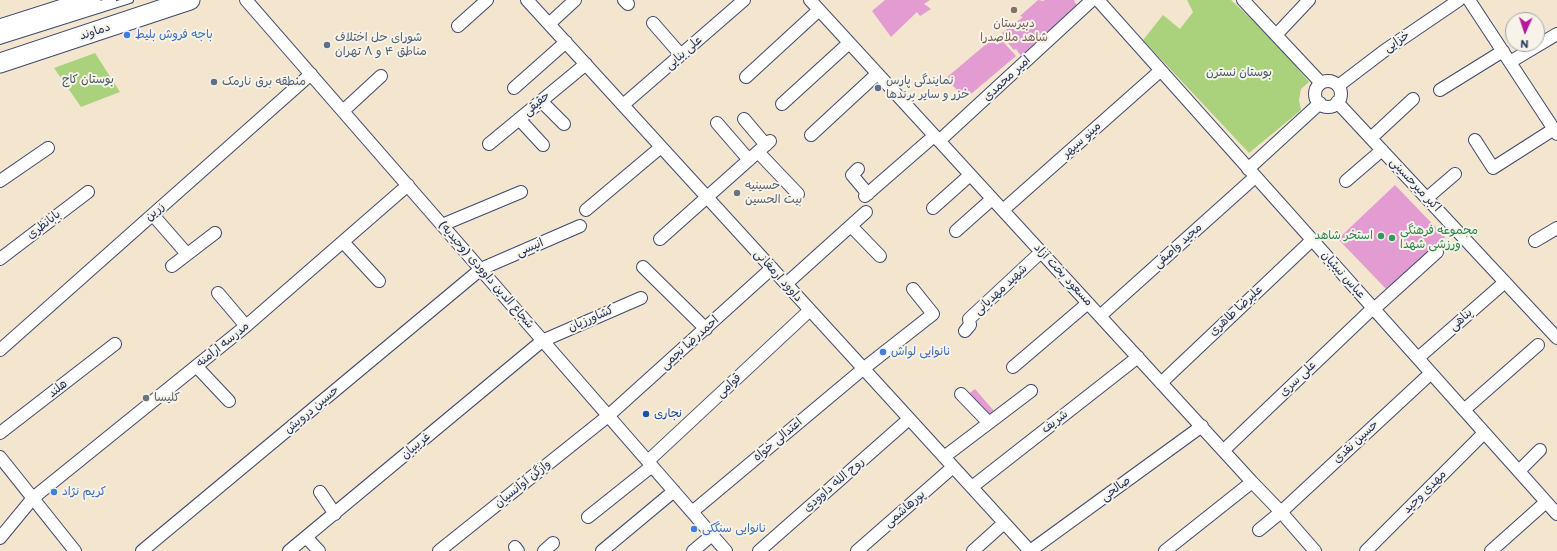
<!DOCTYPE html>
<html>
<head>
<meta charset="utf-8">
<style>
	body { margin:0 }
	#map { position:relative; width:1557px; height:551px; overflow:hidden; background:#f4e5ce; font-family:"Balsamiq Sans",sans-serif }
	canvas { display:block }
	.north { position:absolute; left:1505px; top:12px; width:40px; height:40px; box-sizing:border-box; background:#f7f3e8; border:1px solid #9fa5b1; border-radius:50%; rotate:183deg; font-size:11px; font-weight:700; line-height:16px; text-align:center; color:#1b2f5e }
	.north::after { content:''; display:block; margin:auto; width:14px; height:18px; background:#b5179e; clip-path:polygon(50% 0,100% 100%,50% 72%,0 100%) }
</style>
</head>
<body>
<div id="map">
<canvas width="1557" height="551"></canvas>
<div class="north">N</div>
</div>
<script>
const ctx = document.querySelector('canvas').getContext('2d');
ctx.lineJoin = 'round';
function paint(path, color) { ctx.fillStyle = color; ctx.fill(path, 'evenodd'); }
const shape = rows => new Path2D(rows.map(r => 'M' + r).join(''));
function strokePath(path, color, width, dash) { ctx.strokeStyle = color; ctx.lineWidth = width; ctx.lineCap = dash ? 'butt' : 'round'; ctx.setLineDash(dash || []); ctx.stroke(path); }
function write(font, color, halo, rows, align = 'center') {
  ctx.font = font + ' "Balsamiq Sans","Playpen Sans Arabic",sans-serif'; ctx.lineWidth = 4; ctx.setLineDash([]); ctx.textBaseline = 'middle'; ctx.strokeStyle = halo; ctx.fillStyle = color; for (const [text, x, y, turn = 0] of rows) {
    ctx.save(); ctx.translate(x, y); ctx.rotate((+turn || 0) * Math.PI / 180); ctx.textAlign = isNaN(turn) ? turn : align; if (halo) ctx.strokeText(text, 0, 0); ctx.fillText(text, 0, 0); ctx.restore();
  }
}
paint(shape([
	[1187,0,1231,0,1273,39,1309,82,1301,89,1299,100,1301,110,1249,153,1143,40,1163,15,1180,29,1193,12],
	[95,53,120,92,81,107,54,68]
]), '#aad27d');
paint(shape([
	[885,0,930,0,924,4,931,9,920,16,917,12,891,37,872,11],
	[1038,0,1043,1,1045,0,1075,0,1074,1,1079,8,1043,42,1039,39,1021,56,1016,49,1014,50,1008,43,1011,42,1002,33,1023,17,1020,16],
	[997,35,1016,56,965,99,946,78],
	[1395,185,1445,237,1388,291,1338,239],
	[975,389,994,411,986,418,967,395]
]), '#e29cd2');
const lane = shape([
	[91,7,113,0],
	[0,41,130,0]
]);
const street = shape([
	[246,0,726,551],
	[527,0,1030,551],
	[624,0,628,4],
	[810,0,1252,482,1281,512,1315,551],
	[1098,0,1557,514],
	[1243,0,1321,83],
	[1469,0,1557,134],
	[653,23,681,55],
	[549,24,575,0],
	[458,26,487,0],
	[1276,35,1309,0],
	[1510,62,1557,34],
	[746,77,819,10],
	'1315 94a13 13 0 1 1 26 0a13 13 0 1 1-26 0Z',
	[1338,86,1384,51,1459,0],
	[514,88,566,42],
	[1440,90,1503,51],
	[541,101,564,124],
	[1337,102,1557,338],
	[782,104,849,43],
	[623,105,744,0],
	[343,111,381,76],
	[519,119,543,145],
	[744,119,766,145],
	[717,123,749,160],
	[811,135,877,74],
	[1371,138,1413,99],
	[1475,140,1493,168,1554,129],
	[939,141,1092,0],
	[489,144,586,64],
	[758,152,798,194],
	[858,169,852,175,868,194],
	[1248,169,1320,103],
	[0,181,48,148],
	[1346,181,1382,150],
	[865,196,934,136],
	[1427,198,1455,174],
	[933,208,970,175],
	[586,210,661,147],
	[1003,210,1160,71],
	[153,215,187,254],
	[442,225,521,192],
	[851,226,880,256],
	[956,231,992,199],
	[660,239,770,141],
	[1535,241,1557,228],
	[343,242,379,281],
	[0,259,88,192],
	[172,266,215,233],
	[643,267,706,329],
	[786,284,866,212],
	[218,293,246,326],
	[1374,309,1437,252],
	[1100,316,1255,177],
	[965,331,970,325,969,319,1041,252],
	[0,350,311,74],
	[1418,358,1505,282],
	[196,366,229,401],
	[1013,367,1088,303],
	[1161,383,1312,240],
	[961,394,989,423],
	[1464,410,1538,345],
	[0,433,115,344],
	[1224,450,1373,308],
	[0,457,75,551],
	[944,457,1031,391],
	[648,461,810,310],
	[1519,471,1540,450],
	[972,487,1138,357],
	[320,492,335,514],
	[692,512,863,369,933,314,913,289],
	[588,517,652,466],
	[1259,530,1281,512,1431,373],
	[0,538,33,498,246,326,408,185],
	[307,538,319,551],
	[515,547,518,551],
	[142,551,481,269,580,226],
	[289,551,542,341,641,298],
	[439,551,608,416,772,268],
	[544,551,553,543],
	[602,551,674,491],
	[693,551,712,535],
	[759,551,909,419],
	[857,551,953,467],
	[973,551,1004,523],
	[1030,551,1202,426],
	[1165,551,1252,482],
	[1366,551,1484,433],
	[1491,551,1546,502]
]);
const primary = shape([
	[0,29,91,0],
	[0,63,190,0]
]);
strokePath(lane, '#3c4a6f', 8);
strokePath(street, '#3c4a6f', 14);
strokePath(primary, '#3c4a6f', 21);
strokePath(lane, '#fff', 6);
strokePath(street, '#fff', 12);
strokePath(primary, '#fff', 19);
for (const [x, y, r, color] of [
	[1014,10,4,"#8d6e63"],
	[127,35,4,"#3f7fe0"],
	[327,45,4,"#5c6f8a"],
	[214,82,4,"#5c6f8a"],
	[878,88,4,"#5c6f8a"],
	[737,193,4,"#6b7280"],
	[1381,236,4,"#2e9e5b"],
	[1392,238,4,"#2e9e5b"],
	[883,352,4,"#3f7fe0"],
	[146,398,4,"#6b7280"],
	[646,414,4,"#1a4fb4"],
	[54,492,4,"#3f7fe0"],
	[694,529,4,"#3f7fe0"]
]) { const dot = new Path2D(); dot.arc(x, y, r, 0, 2 * Math.PI); ctx.fillStyle = color; ctx.fill(dot); strokePath(dot, '#f7f3e8', 1.5); }
write('12px', '#785e54', '#f7f3e8', [
	["دبیرستان",1014,24],
	["شاهد ملاصدرا",1014,38]
]);
write('12px', '#1b2f5e', '#f7f3e8', [
	["دماوند",95,32,-18],
	["خزایی",1397,42,-34],
	["علی بنایی",684,53,-41],
	["امیر محمدی",1007,79,-43],
	["حقیقی",537,104,-40],
	["مینو سپهر",1082,140,-42],
	["اکبر میرحسینی",1415,185,47],
	["زرین",155,212,-41],
	["بابانظری",44,225,-38],
	["مجید واصفی",1178,246,-42],
	["انیسی",530,248,-23],
	["شجاع الدین داوودی (وحیدیه)",486,275,49],
	["مسعود بخت آزاد",1063,275,47],
	["عباس نبیئیان",1343,275,48],
	["داوود ارمغانی",778,276,48],
	["شهید مهدیانی",1001,290,-43],
	["علیرضا طاهری",1236,311,-43],
	["کشاورزیان",591,319,-23],
	["پناهی",1461,320,-42],
	["احمدرضا نجمی",690,343,-42],
	["مدرسه ارامنه",223,345,-39],
	["علی سری",1298,379,-44],
	["قوامی",729,386,-43],
	["هلند",58,389,-38],
	["حسین درویش",312,410,-40],
	["شریف",1055,422,-38],
	["اعتدالی خواه",778,440,-40],
	["حسین نقدی",1356,442,-43],
	["غریبیان",416,446,-40],
	["وازگن آوانسیان",523,484,-39],
	["روح الله داوودی",834,485,-41],
	["صالحی",1116,489,-36],
	["مهدی وحید",1425,492,-45],
	["پورهاشمی",905,509,-41]
]);
write('12px', '#366cbe', '#f7f3e8', [
	["باجه فروش بلیط",135,35],
	["نانوایی لواش",891,352],
	["کریم نژاد",62,492],
	["نانوایی سنگکی",702,529]
], 'left');
write('12px', '#4e5e75', '#f7f3e8', [
	["شورای حل اختلاف",335,38],
	["مناطق ۴ و ۸ تهران",335,52],
	["نمایندگی پارس",886,81],
	["خزر و سایر برندها",886,95],
	["منطقه برق نارمک",222,82]
], 'left');
write('12px', '#3f5866', '#f7f3e8', [
	["بوستان نسترن",1239,73],
	["بوستان کاج",88,80]
]);
write('12px', '#5b616d', '#f7f3e8', [
	["حسینیه",745,186],
	["بیت الحسین",745,200],
	["کلیسا",154,398]
], 'left');
write('12px', '#27864d', '#f7f3e8', [
	["مجموعه فرهنگی",1400,231],
	["ورزشی شهدا",1400,245],
	["استخر شاهد",1373,236,"right"]
], 'left');
write('12px', '#164399', '#f7f3e8', [
	["نجاری",654,414]
], 'left');
</script>
</body>
</html>
